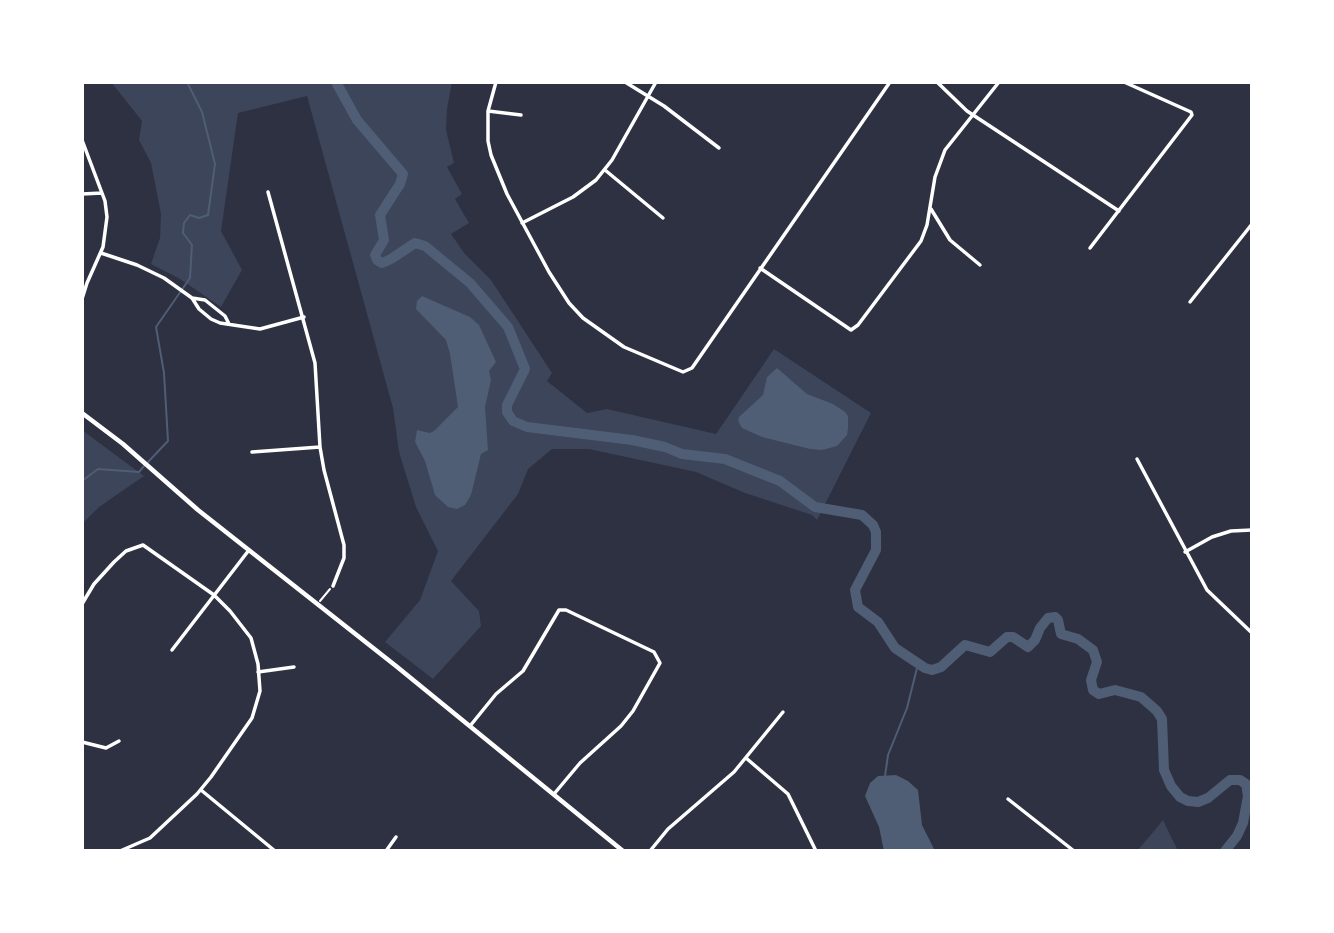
<!DOCTYPE html>
<html>
<head>
<meta charset="utf-8">
<style>
	body { margin:0 }
	#map { position:relative; width:1334px; height:933px; overflow:hidden; background:#2d3142; font-family:"Alegreya Sans",sans-serif }
	canvas { display:block }
	.frame { position:absolute; inset:0; border:84px solid #fff; pointer-events:none }
</style>
</head>
<body>
<div id="map">
<canvas width="1334" height="933"></canvas>
<div class="frame"></div>
</div>
<script>
const ctx = document.querySelector('canvas').getContext('2d');
ctx.lineJoin = 'round';
function paint(path, color) { ctx.fillStyle = color; ctx.fill(path, 'evenodd'); }
const shape = rows => new Path2D(rows.map(r => 'M' + r).join(''));
function strokePath(path, color, width, dash) { ctx.strokeStyle = color; ctx.lineWidth = width; ctx.lineCap = dash ? 'butt' : 'round'; ctx.setLineDash(dash || []); ctx.stroke(path); }
paint(shape([
	[111,82,452,82,447,109,446,130,454,163,447,167,462,194,455,199,469,223,451,234,465,254,491,280,552,373,547,381,587,413,607,409,716,434,774,349,871,413,817,520,812,515,745,493,696,472,589,449,552,449,528,469,518,494,451,581,479,611,481,626,433,679,385,642,420,600,438,551,416,507,399,452,393,408,307,96,238,113,221,231,242,270,221,307,180,279,151,264,160,238,161,214,151,163,139,140,142,121],
	[82,430,144,476,99,507,82,524],
	[1163,820,1178,851,1137,851,1154,831]
]), '#3c4559');
paint(shape([
	[422,296,470,317,479,325,496,362,489,371,491,380,485,407,488,450,481,454,471,495,465,505,457,509,448,507,435,495,425,461,415,442,417,430,430,433,434,431,458,407,450,354,446,340,416,309,417,301],
	[777,368,807,394,833,404,845,412,848,416,848,428,847,435,837,446,822,450,810,449,762,437,742,428,738,421,739,417,763,395,767,377],
	[896,775,908,781,918,790,922,825,935,851,884,851,879,827,865,796,870,783,878,776]
]), '#4f5d75');
strokePath(shape([
	[148,462,168,441,164,373,156,327,190,278,192,245,183,233,184,223,190,215,199,218,208,215,215,164,202,112,187,82],
	[82,481,98,469,139,472,144,466],
	[885,776,888,755,907,708,918,664]
]), '#4f5d75', 2);
strokePath(shape([
	[336,82,357,120,403,174,400,184,380,215,384,240,375,255,377,260,382,263,391,259,415,243,425,246,470,283,508,327,525,369,507,405,507,412,513,421,527,427,632,440,665,447,682,454,725,459,780,481,815,507,862,515,873,525,876,532,876,550,855,590,858,607,878,622,895,648,925,668,932,670,941,667,965,645,990,652,1007,637,1013,637,1028,647,1035,640,1040,628,1048,618,1055,617,1058,620,1061,634,1078,639,1093,650,1097,662,1091,680,1093,690,1099,694,1115,690,1141,697,1157,711,1162,719,1164,770,1171,786,1180,797,1188,801,1198,802,1208,798,1230,780,1240,780,1246,784,1248,796,1243,823,1237,836,1225,851]
]), '#4f5d75', 10);
strokePath(shape([
	[320,601,330,589]
]), '#fff', 2);
strokePath(shape([
	[496,82,488,111,488,141,491,155,507,194,549,272,569,303,583,318,624,347,683,372,692,368,890,82],
	[625,82,664,106,719,148],
	[937,82,967,111,1119,211],
	[488,111,521,115],
	[82,140,105,201,107,217,103,247,87,283,82,299],
	[605,170,663,218],
	[268,192,315,363,320,447,324,470,344,545,344,558,333,586],
	[82,194,102,193],
	[931,209,950,240,980,265],
	[522,223,573,197,596,180,612,160,656,82],
	[1090,248,1192,115,1191,112,1124,82],
	[101,253,137,265,164,278,192,298,199,309,211,319,220,323,260,329,304,317],
	[760,268,851,330,858,325,921,241,927,225,935,177,945,150,999,82],
	[192,298,205,300,225,316,229,324],
	[1190,302,1252,224],
	[252,452,320,447],
	[1137,459,1207,590,1252,633],
	[1185,552,1212,537,1231,531,1252,530],
	[82,604,94,584,114,562,126,551,143,545,214,595,230,611,251,638,258,664,260,691,252,718,211,777,197,794,150,838,120,851],
	[172,650,249,550],
	[258,672,294,667],
	[470,726,496,694,523,671,559,610,566,610,654,652,660,663,633,711,621,726,580,763,554,794],
	[82,742,106,748,119,741],
	[746,758,788,794,816,851],
	[201,790,275,851],
	[1008,799,1074,851],
	[386,851,396,837],
	[650,851,668,829,734,772,783,712]
]), '#fff', 3.5);
strokePath(shape([
	[82,413,123,444,198,510,396,666,623,851]
]), '#fff', 4.5);
</script>
</body>
</html>
